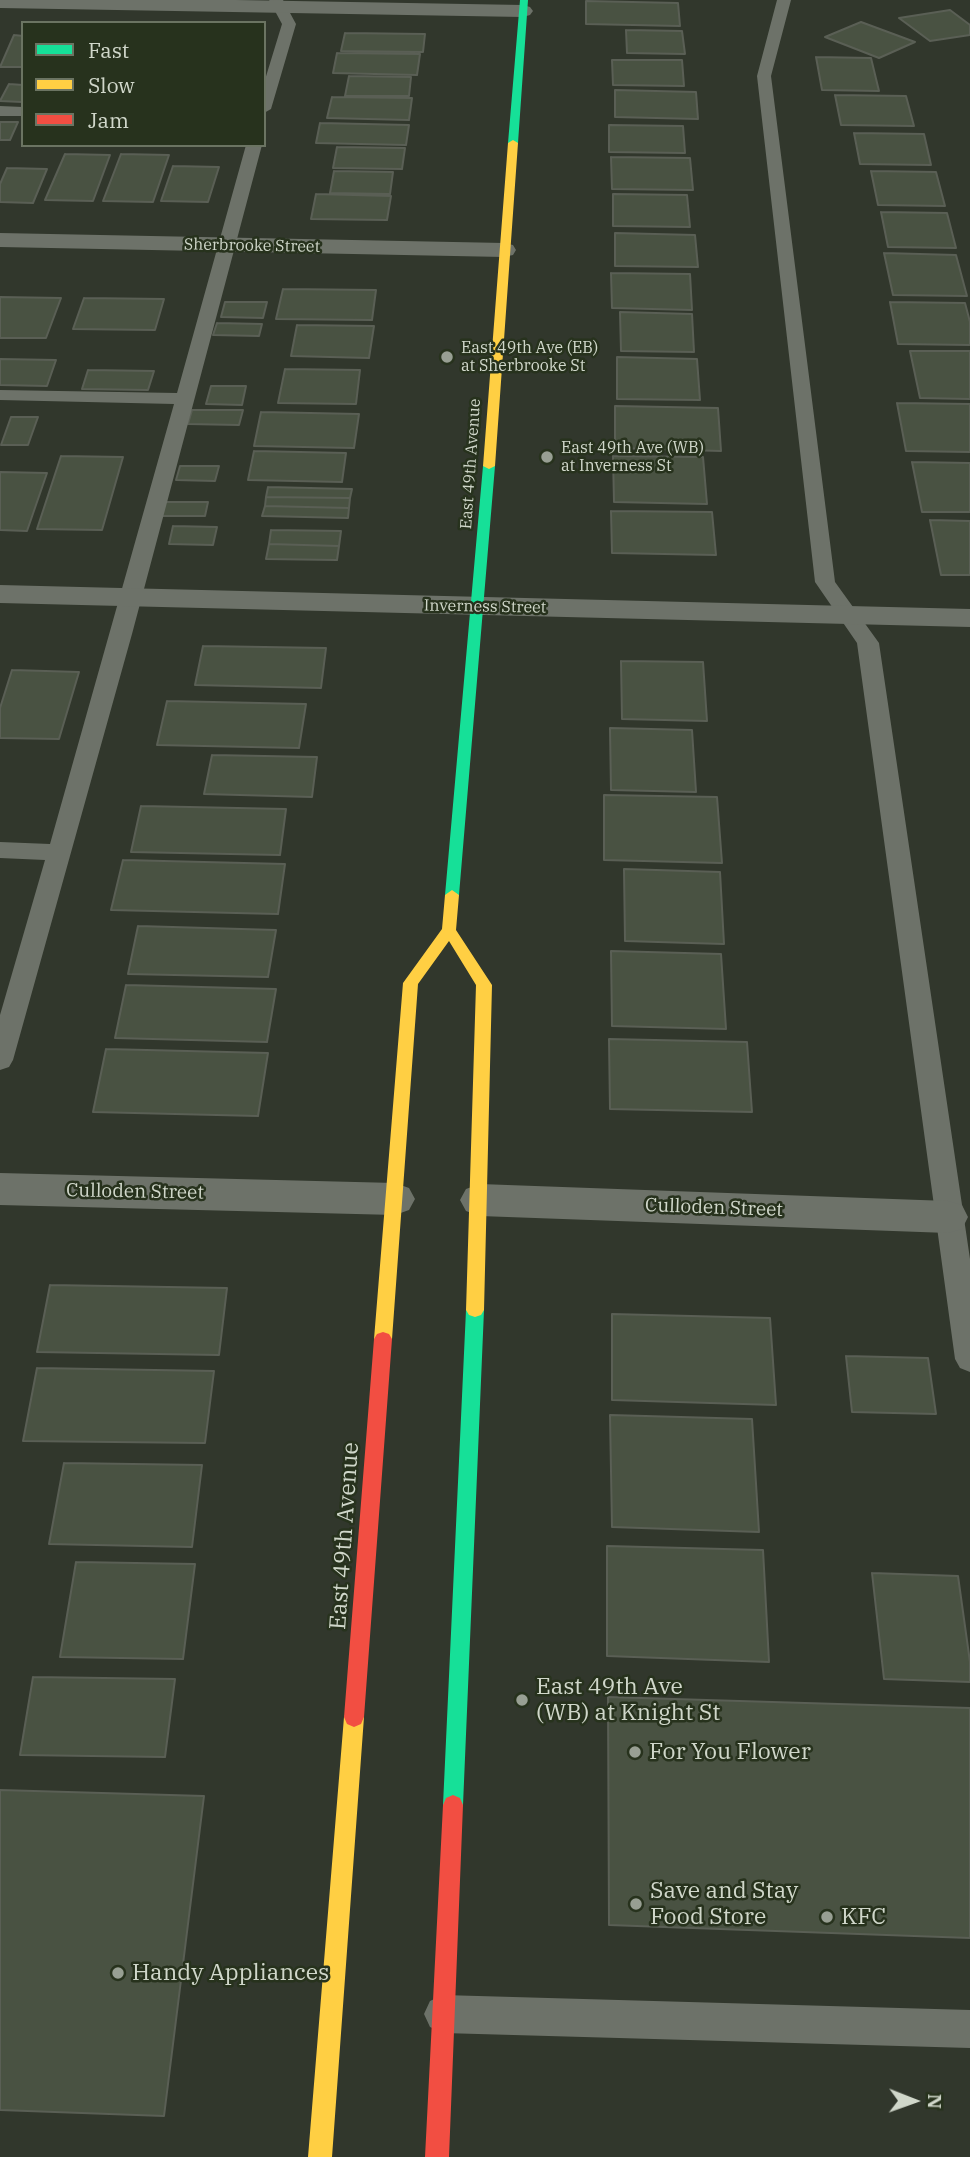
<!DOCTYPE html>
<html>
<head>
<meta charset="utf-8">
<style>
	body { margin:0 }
	#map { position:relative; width:970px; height:2157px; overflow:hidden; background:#31372c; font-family:"IBM Plex Serif",serif }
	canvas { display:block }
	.legend { position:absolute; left:21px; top:21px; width:245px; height:126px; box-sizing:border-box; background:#27321d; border:2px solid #6b7462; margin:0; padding:9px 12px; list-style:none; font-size:21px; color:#d0d7ca }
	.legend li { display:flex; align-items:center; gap:14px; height:35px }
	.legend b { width:35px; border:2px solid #6b7462 }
	.north { position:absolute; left:879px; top:2066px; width:70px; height:70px; -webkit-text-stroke:5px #27321d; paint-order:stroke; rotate:91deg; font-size:19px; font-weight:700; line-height:28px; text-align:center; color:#d0d7ca }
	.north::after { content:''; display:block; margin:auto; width:24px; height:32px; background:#d0d7ca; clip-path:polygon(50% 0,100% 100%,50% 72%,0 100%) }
</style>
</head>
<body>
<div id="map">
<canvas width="970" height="2157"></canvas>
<ul class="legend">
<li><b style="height:9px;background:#16e098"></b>Fast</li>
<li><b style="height:9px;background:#ffcf43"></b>Slow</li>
<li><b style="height:9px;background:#f24e42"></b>Jam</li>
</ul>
<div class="north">N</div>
</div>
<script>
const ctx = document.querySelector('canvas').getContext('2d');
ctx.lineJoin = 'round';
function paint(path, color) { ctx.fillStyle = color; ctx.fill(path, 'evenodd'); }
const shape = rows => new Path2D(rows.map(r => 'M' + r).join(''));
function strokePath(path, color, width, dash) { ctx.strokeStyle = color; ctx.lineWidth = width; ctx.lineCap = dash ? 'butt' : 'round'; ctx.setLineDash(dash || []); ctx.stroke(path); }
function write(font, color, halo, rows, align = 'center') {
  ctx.font = font + ' "IBM Plex Serif",serif'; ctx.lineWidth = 5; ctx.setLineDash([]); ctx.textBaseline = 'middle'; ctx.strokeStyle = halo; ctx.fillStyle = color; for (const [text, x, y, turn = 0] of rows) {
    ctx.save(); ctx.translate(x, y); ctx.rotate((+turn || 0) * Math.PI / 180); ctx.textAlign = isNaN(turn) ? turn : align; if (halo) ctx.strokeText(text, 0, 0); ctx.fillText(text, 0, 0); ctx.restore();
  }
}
const building = shape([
	[586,1,678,3,680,26,586,24,586,1],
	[950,10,970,25,970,35,930,41,899,18,950,10],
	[861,22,915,42,879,58,825,37,861,22],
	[626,30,682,31,685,54,627,53,626,30],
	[345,33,425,34,423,52,341,51,345,33],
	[14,35,23,36,23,67,0,67,14,35],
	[337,53,420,54,417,75,333,73,337,53],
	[816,57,871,58,879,91,822,90,816,57],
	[612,60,682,60,684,86,613,85,612,60],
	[349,76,411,77,409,96,345,96,349,76],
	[9,84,23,85,22,102,0,101,9,84],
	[615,90,696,92,698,119,615,117,615,90],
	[835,95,906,96,914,126,841,125,835,95],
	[332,97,412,98,409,120,327,118,332,97],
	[0,122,18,122,10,140,0,140,0,122],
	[320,123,409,125,406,145,316,143,320,123],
	[609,125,683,126,685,153,609,152,609,125],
	[854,133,924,134,931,165,860,164,854,133],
	[337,147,405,148,402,169,333,168,337,147],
	[65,154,110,155,93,201,45,200,65,154],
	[121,154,169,155,153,202,103,201,121,154],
	[611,157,690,158,693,190,612,189,611,157],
	[173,166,219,167,208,202,161,201,173,166],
	[7,168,47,169,33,203,0,202,0,184,7,168],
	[334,171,393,172,390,194,330,193,334,171],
	[871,171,936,172,945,206,878,205,871,171],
	[316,194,391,196,387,220,311,219,316,194],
	[613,194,687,195,690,227,613,226,613,194],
	[881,212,947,213,956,248,888,247,881,212],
	[615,233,695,235,698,267,615,266,615,233],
	[884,253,956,255,967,296,893,295,884,253],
	[611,273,690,274,692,310,612,308,611,273],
	[283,289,376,290,372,320,276,319,283,289],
	[0,297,61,298,46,338,0,338,0,297],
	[84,298,164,299,155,330,73,329,84,298],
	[225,302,267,302,263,318,221,317,225,302],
	[890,302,965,303,970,322,970,345,898,344,890,302],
	[620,312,692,314,694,352,621,351,620,312],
	[217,323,262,324,259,336,213,335,217,323],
	[297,325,374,326,369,358,291,356,297,325],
	[910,351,970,351,970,399,920,398,910,351],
	[617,357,697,359,700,400,617,399,617,357],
	[0,359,56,360,47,386,0,385,0,359],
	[285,369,360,370,356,404,278,403,285,369],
	[88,370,154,371,148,390,82,389,88,370],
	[211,386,246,386,242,405,206,404,211,386],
	[897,403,970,404,970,452,906,451,897,403],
	[615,406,718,408,721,451,615,448,615,406],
	[192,410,243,410,239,425,188,424,192,410],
	[261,412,359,414,354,448,254,446,261,412],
	[11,417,38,417,28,445,1,445,11,417],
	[254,451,346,453,342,482,248,480,254,451],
	[61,456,123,457,102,530,37,529,61,456],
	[613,456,703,457,707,504,614,502,613,456],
	[912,462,970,463,970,512,922,512,912,462],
	[180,466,219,466,215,481,176,480,180,466],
	[0,472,47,473,27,531,0,530,0,472],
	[268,487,352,489,350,498,266,497,268,487],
	[266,497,350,498,349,508,265,506,266,497],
	[163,502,208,502,205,516,160,516,163,502],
	[265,506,349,508,348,518,262,516,265,506],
	[611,511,712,512,716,555,612,553,611,511],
	[930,520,970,521,970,575,941,575,930,520],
	[173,526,217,527,213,545,169,544,173,526],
	[271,530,341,531,339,546,269,544,271,530],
	[269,544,339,546,337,560,266,559,269,544],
	[203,646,326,648,321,688,195,685,203,646],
	[621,661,703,662,707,721,622,719,621,661],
	[12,670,79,672,59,739,0,738,0,708,12,670],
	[167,701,306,704,299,748,157,745,167,701],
	[610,728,692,730,696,792,611,790,610,728],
	[212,755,317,757,312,797,204,794,212,755],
	[604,795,717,797,722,863,604,860,604,795],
	[141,806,286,809,280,855,131,852,141,806],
	[123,860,285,864,278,914,111,910,123,860],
	[624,869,720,872,724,944,625,941,624,869],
	[138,926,276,930,268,977,128,974,138,926],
	[611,951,721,954,726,1029,612,1026,611,951],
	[126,985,276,989,267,1042,115,1038,126,985],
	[609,1039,747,1042,752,1112,610,1109,609,1039],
	[106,1049,268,1053,258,1116,93,1112,106,1049],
	[50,1285,227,1288,219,1355,37,1352,50,1285],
	[612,1314,770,1318,776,1405,612,1400,612,1314],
	[846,1356,928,1358,936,1414,852,1412,846,1356],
	[37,1368,214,1371,205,1443,23,1441,37,1368],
	[610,1415,752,1419,759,1532,612,1527,610,1415],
	[64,1463,202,1465,192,1547,49,1544,64,1463],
	[607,1546,763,1550,769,1662,607,1656,607,1546],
	[76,1562,195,1564,183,1659,60,1657,76,1562],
	[872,1573,958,1576,970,1662,970,1682,884,1679,872,1573],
	[33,1677,175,1679,165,1757,20,1755,33,1677],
	[608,1697,970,1708,970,1938,609,1925,608,1697],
	[0,1790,204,1796,164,2116,0,2110,0,1790]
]);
paint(building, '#495242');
strokePath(building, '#5a5f55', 2);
paint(shape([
	[269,0,283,0,296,24,271,109,264,113,264,83,282,24,269,0],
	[777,0,791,0,771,76,835,582,879,643,970,1259,970,1372,960,1368,955,1359,857,643,815,582,757,76,777,0],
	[0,106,23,107,23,116,0,116,0,106],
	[246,145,262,145,132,634,13,1060,9,1067,0,1070,0,1015,45,860,0,858,0,842,50,844,174,404,0,400,0,390,177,393,246,145],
	[443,1995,970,2010,970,2048,443,2033,430,2027,424,2014,430,2001,443,1995]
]), '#6d7269');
paint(shape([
	[0,0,236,0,523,5,530,7,533,11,530,15,523,17,0,8,0,0],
	[0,233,504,243,513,245,516,250,513,255,504,257,0,247,0,233],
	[0,585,970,609,970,627,0,603,0,585],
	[0,1173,395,1183,409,1188,415,1199,409,1210,395,1215,0,1205,0,1173],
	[480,1184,948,1201,962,1205,968,1217,962,1229,948,1233,480,1216,466,1211,460,1200,466,1189,480,1184]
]), '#6d7269');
paint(shape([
	[520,0,528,0,518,143,513,146,508,143,520,0],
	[489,463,495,466,459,895,452,900,445,895,483,466,489,463],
	[475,1303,481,1305,484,1310,463,1805,460,1812,453,1815,446,1812,443,1805,466,1310,469,1305,475,1303]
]), '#16e098');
paint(shape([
	[513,140,518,143,495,466,489,469,483,466,508,143,513,140],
	[452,890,459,895,456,930,492,985,484,1310,481,1315,475,1317,469,1315,466,1310,476,985,449,941,418,984,392,1339,389,1344,383,1346,377,1344,374,1339,403,983,442,929,445,895,452,890],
	[354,1707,361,1710,364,1717,332,2157,308,2157,344,1717,347,1710,354,1707]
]), '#ffcf43');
paint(shape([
	[383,1332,389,1334,392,1339,364,1717,361,1724,354,1727,347,1724,344,1717,374,1339,377,1334,383,1332],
	[453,1795,460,1798,463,1805,449,2157,425,2157,443,1805,446,1798,453,1795]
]), '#f24e42');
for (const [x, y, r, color] of [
	[447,357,7,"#989f93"],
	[547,457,7,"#989f93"],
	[522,1700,7,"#989f93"],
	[635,1752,7,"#989f93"],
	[636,1904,7,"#989f93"],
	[827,1917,7,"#989f93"],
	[118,1973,7,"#989f93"]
]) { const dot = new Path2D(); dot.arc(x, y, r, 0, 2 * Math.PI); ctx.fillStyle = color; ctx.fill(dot); strokePath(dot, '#27321d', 2.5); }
write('16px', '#d0d7ca', '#27321d', [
	["Sherbrooke Street",252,246,1],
	["East 49th Avenue",471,464,-86],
	["Inverness Street",485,607,1]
]);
write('16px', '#d0d7ca', '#27321d', [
	["East 49th Ave (EB)",461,348],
	["at Sherbrooke St",461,366],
	["East 49th Ave (WB)",561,448],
	["at Inverness St",561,466]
], 'left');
write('19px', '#d0d7ca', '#27321d', [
	["Culloden Street",135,1192,1],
	["Culloden Street",714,1208,2]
]);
write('23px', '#d0d7ca', '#27321d', [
	["East 49th Avenue",345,1536,-86]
]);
write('23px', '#d0d7ca', '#27321d', [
	["East 49th Ave",536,1687],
	["(WB) at Knight St",536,1713],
	["For You Flower",649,1752],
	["Save and Stay",650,1891],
	["Food Store",650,1917],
	["KFC",841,1917],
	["Handy Appliances",132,1973]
], 'left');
</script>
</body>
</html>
